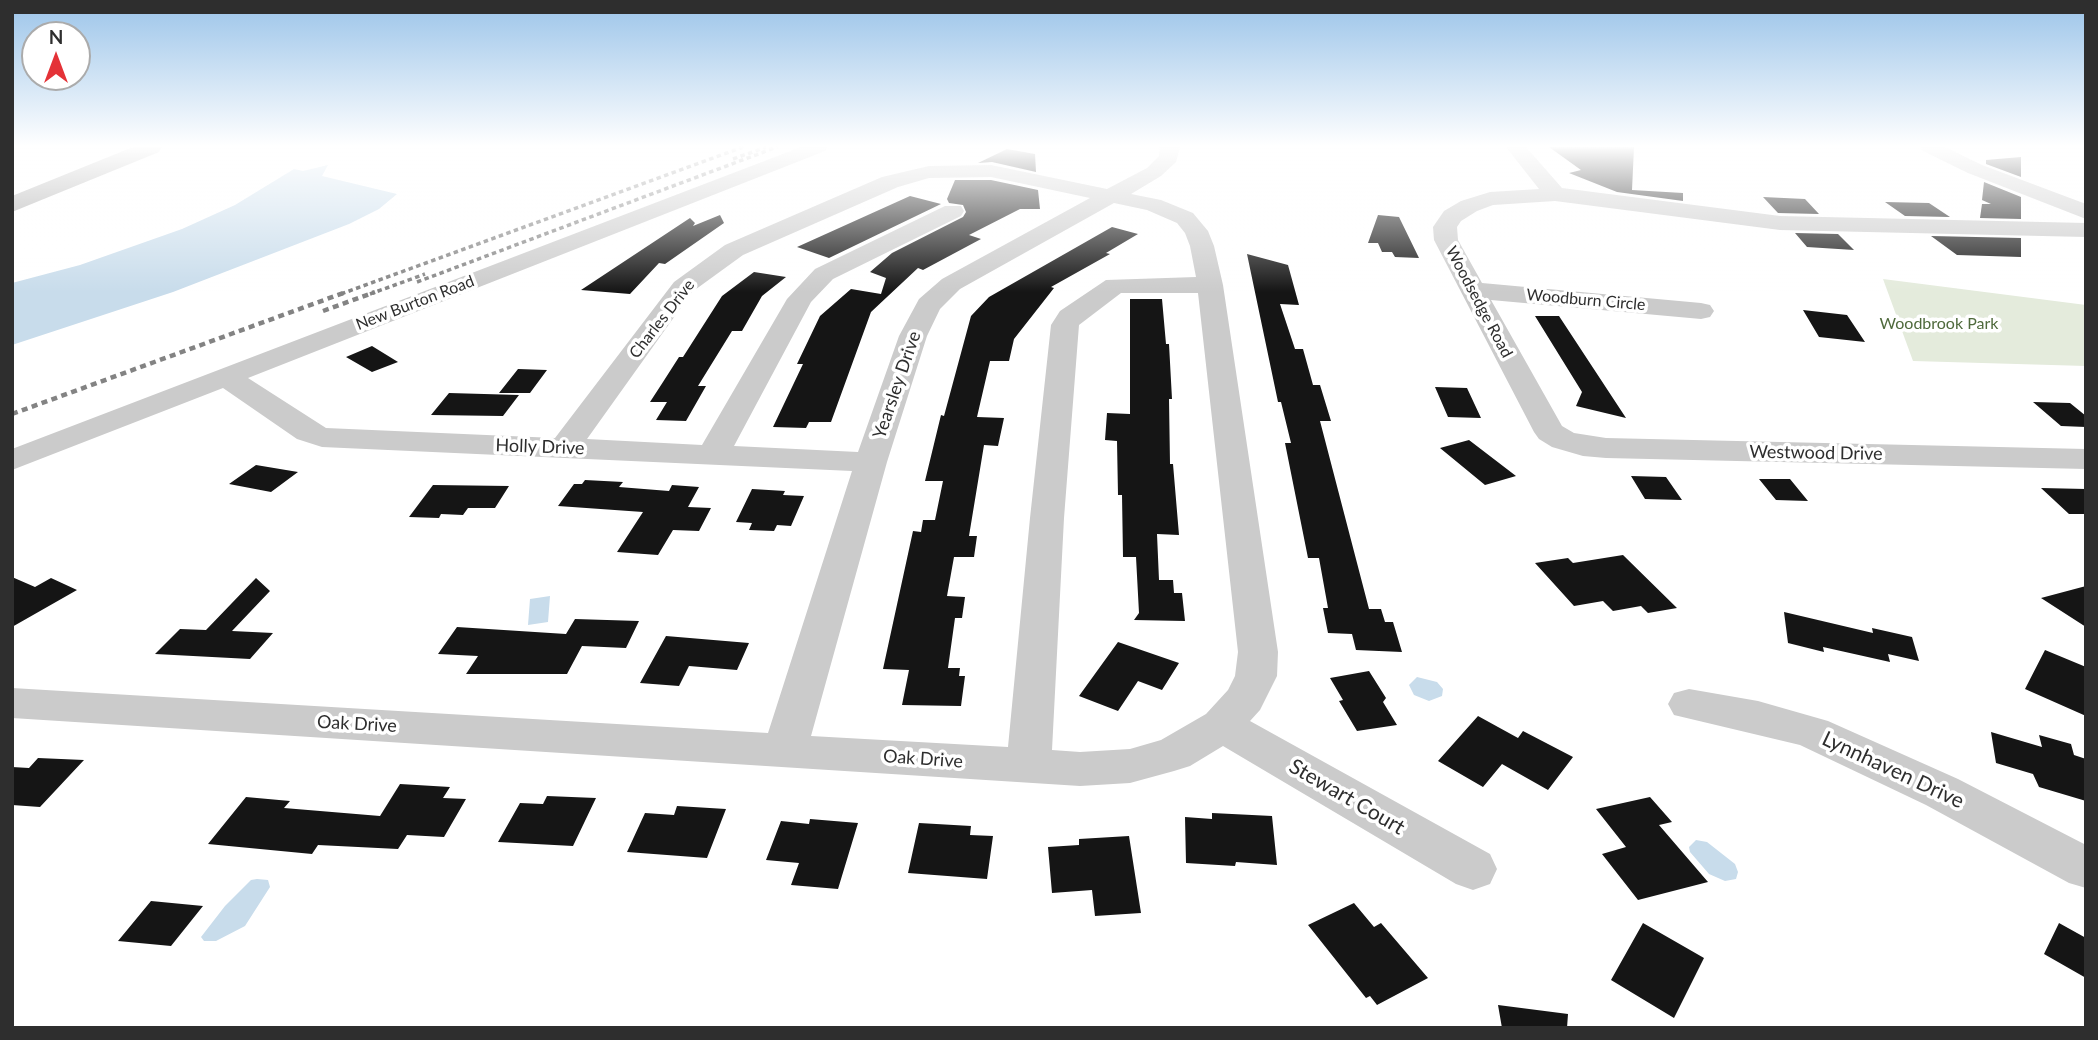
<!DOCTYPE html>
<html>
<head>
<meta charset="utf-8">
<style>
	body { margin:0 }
	#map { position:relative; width:2098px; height:1040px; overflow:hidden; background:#fff; font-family:Lato,sans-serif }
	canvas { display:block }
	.frame { position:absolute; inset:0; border:14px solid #2e2e2e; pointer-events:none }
	.north { position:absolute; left:21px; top:21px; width:70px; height:70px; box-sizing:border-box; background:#fff; border:2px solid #ababab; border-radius:50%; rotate:0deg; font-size:19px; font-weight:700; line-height:28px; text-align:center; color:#2e2e2e }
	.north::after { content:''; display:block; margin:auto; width:24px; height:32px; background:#e43237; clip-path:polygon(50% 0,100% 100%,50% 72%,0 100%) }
</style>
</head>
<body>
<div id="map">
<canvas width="2098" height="1040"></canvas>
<div class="frame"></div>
<div class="north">N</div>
</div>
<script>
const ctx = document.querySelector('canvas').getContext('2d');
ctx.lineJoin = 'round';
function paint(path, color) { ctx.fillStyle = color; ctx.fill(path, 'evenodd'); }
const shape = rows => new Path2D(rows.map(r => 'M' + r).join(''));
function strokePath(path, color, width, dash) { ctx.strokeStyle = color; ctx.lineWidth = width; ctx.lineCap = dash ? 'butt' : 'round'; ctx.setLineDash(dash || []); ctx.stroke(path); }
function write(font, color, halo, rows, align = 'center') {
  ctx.font = font + ' Lato,sans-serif'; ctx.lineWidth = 7; ctx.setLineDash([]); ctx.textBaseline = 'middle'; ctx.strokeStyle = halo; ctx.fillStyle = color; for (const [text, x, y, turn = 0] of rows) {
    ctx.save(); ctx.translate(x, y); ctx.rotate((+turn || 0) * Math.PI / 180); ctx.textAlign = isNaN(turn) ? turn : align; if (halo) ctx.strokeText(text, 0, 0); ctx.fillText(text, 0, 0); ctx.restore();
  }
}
paint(shape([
	[1883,279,2086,305,2086,366,1913,361]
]), '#e4ebdc');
paint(shape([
	[328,165,322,176,397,194,379,209,349,224,173,292,12,345,12,283,80,265,182,229,235,205,294,169,303,171],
	[550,596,548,622,528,625,530,599],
	[1417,677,1437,682,1443,689,1442,696,1429,701,1414,695,1409,685],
	[1696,840,1707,842,1735,864,1738,872,1736,879,1725,881,1709,874,1690,852,1689,847],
	[257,879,268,880,270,887,245,926,216,941,204,941,201,937,225,906,251,880]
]), '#c8dceb');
paint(shape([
	[1549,147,1634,147,1632,190,1683,193,1683,201,1617,192,1569,173,1581,170],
	[1007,149,1035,154,1036,172,992,162,978,163],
	[2021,157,2021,177,1986,164,1986,160],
	[955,180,991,180,1038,190,1040,209,1020,209,969,235,981,239,923,270,918,268,871,312,831,422,809,422,806,428,773,427,803,364,797,364,820,316,851,289,881,294,886,278,870,272,892,253,963,217,966,212,963,205,949,203,947,199],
	[1984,182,2021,197,2021,219,1980,218,1982,204,1991,204,1982,200],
	[910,196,941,204,829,258,797,247],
	[1763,197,1805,199,1819,214,1778,213],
	[1885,202,1929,203,1950,217,1905,216],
	[720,215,724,223,665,264,659,263,630,294,581,290,690,218,695,223,693,226],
	[1378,215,1399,217,1419,258,1395,257,1392,252,1382,252,1378,243,1368,243],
	[1112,227,1138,234,1106,253,1110,254,1051,287,1054,288,1014,339,1009,361,990,361,977,417,1004,418,998,446,984,445,969,536,977,536,974,557,954,557,947,596,965,597,962,618,955,618,948,668,960,668,959,676,965,676,961,706,902,705,909,670,883,669,913,531,921,532,923,520,935,520,943,481,925,481,941,415,944,416,971,316,989,297],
	[1795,233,1838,234,1854,250,1807,247],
	[1931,236,2021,238,2021,257,1957,255],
	[1247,254,1288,265,1299,305,1280,304,1295,349,1303,349,1313,385,1320,385,1331,421,1320,421,1369,609,1381,609,1385,622,1393,622,1402,652,1356,650,1352,634,1328,633,1323,608,1328,608,1319,558,1308,558,1285,443,1291,443,1281,402,1278,402],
	[754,272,786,277,762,296,742,331,732,331,698,386,706,386,686,421,656,420,667,402,650,402,663,382,679,357,683,357,722,296],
	[1130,299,1162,299,1166,344,1169,344,1172,399,1169,399,1170,464,1173,464,1179,535,1157,534,1159,580,1173,580,1174,593,1182,593,1185,621,1134,620,1139,613,1136,557,1123,557,1122,495,1118,495,1117,441,1105,440,1107,413,1130,414],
	[1803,310,1847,315,1865,342,1819,337],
	[1535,316,1559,316,1626,418,1576,406,1582,392],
	[372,346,398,362,372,372,346,357],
	[518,369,547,370,530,393,499,393],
	[1435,387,1467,388,1481,418,1448,417],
	[449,393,519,395,503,416,431,415],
	[2033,402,2070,403,2086,416,2086,427,2061,426],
	[1469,440,1516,476,1485,485,1440,448],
	[256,465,298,472,271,492,229,484],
	[1631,476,1666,477,1682,500,1645,499],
	[1759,479,1790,479,1808,501,1776,500],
	[585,480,623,482,619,487,669,491,672,485,699,487,688,507,711,508,699,531,673,530,658,555,617,552,643,512,558,506,574,484,582,484],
	[433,485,509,486,495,508,468,508,463,515,441,514,439,518,409,517],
	[2041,488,2086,489,2086,514,2069,514],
	[752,489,785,491,783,495,804,496,791,526,777,525,774,531,749,530,752,523,736,522],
	[1623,555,1677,608,1648,613,1641,606,1613,611,1603,601,1574,606,1535,563,1568,558,1573,563],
	[12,577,35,587,51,578,77,590,12,627],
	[256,578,270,591,232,631,273,633,250,659,155,654,180,629,206,630],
	[2086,586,2086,627,2041,598],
	[1784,612,1873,633,1872,628,1912,637,1919,661,1888,654,1890,662,1823,647,1824,652,1788,643],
	[575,619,639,621,626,648,582,646,567,674,466,674,478,656,438,654,457,627,566,634],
	[666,636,749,643,737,670,689,666,679,686,640,683],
	[1118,642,1179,663,1162,690,1138,681,1118,711,1079,696],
	[2045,650,2086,667,2086,716,2025,689],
	[1369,671,1386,698,1383,702,1397,725,1357,731,1339,701,1343,700,1330,678],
	[1478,716,1518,738,1523,731,1573,757,1548,790,1502,764,1483,787,1438,761],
	[1991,732,2042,747,2039,735,2071,744,2074,755,2086,759,2086,801,2039,787,2033,774,1996,763],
	[38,758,84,760,40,807,12,805,12,767,29,768],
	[400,784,450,787,443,798,466,799,444,837,407,835,398,849,318,845,312,854,208,844,246,797,290,801,284,808,380,816],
	[547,796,596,798,573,846,498,842,520,803,543,804],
	[1650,797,1672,822,1659,825,1708,882,1638,900,1602,854,1626,847,1596,809],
	[677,806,726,809,707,858,627,852,645,813,674,815],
	[1212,813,1272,816,1277,865,1236,862,1235,866,1186,863,1185,817,1212,819],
	[810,819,858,823,838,889,791,885,799,863,766,860,781,821,809,824],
	[919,823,971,826,970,835,993,836,987,879,908,873],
	[1129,836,1141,913,1095,916,1092,890,1052,893,1048,847,1079,845,1079,839],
	[151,901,203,906,171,946,118,941],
	[1354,903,1374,927,1381,923,1428,978,1377,1005,1370,996,1366,998,1308,925],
	[1643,923,1704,958,1674,1018,1611,980],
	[2059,923,2086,938,2086,978,2044,954],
	[1498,1005,1568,1014,1567,1028,1502,1028]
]), '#151515');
paint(shape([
	[801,147,828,147,825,151,248,378,326,428,555,438,674,282,725,245,882,177,929,166,991,165,1107,189,1147,168,1159,156,1160,147,1180,147,1176,162,1161,176,1131,194,1161,200,1193,213,1208,231,1214,246,1223,285,1278,652,1277,676,1260,710,1250,721,1490,854,1497,869,1490,884,1473,890,1456,884,1223,746,1190,766,1174,771,1130,783,1080,786,12,718,12,688,768,733,852,471,322,447,297,439,223,388,12,470,12,449,801,147],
	[991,177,1090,198,942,279,919,299,899,336,858,452,734,446,811,302,833,279,961,216,964,211,961,206,945,206,815,269,787,299,702,445,587,439,692,292,743,255,898,187,929,178,991,177],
	[1114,203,1147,210,1177,223,1185,233,1190,246,1196,277,1106,280,1060,311,1051,325,1030,518,1008,747,811,736,887,462,927,336,940,309,960,289,1114,203],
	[1121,293,1198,293,1238,652,1235,676,1228,690,1206,714,1161,740,1130,749,1080,752,1052,750,1064,518,1079,325,1121,293],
	[1506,147,1526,147,1562,188,1780,216,2086,223,2086,237,1780,230,1555,201,1493,205,1477,211,1461,221,1457,227,1458,240,1482,283,1701,303,1710,305,1714,311,1710,317,1701,319,1491,300,1562,426,1574,433,1606,438,2086,449,2086,469,1606,458,1583,456,1552,447,1539,439,1534,432,1434,240,1433,227,1444,211,1461,201,1490,192,1539,189,1506,147],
	[1920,147,1945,147,1982,165,2086,204,2086,219,1968,173,1923,151,1920,147],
	[1689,689,1758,701,1828,721,1958,779,2086,845,2086,888,2069,883,1926,805,1800,745,1674,715,1668,704,1674,693,1689,689]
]), '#cbcbcb');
paint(shape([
	[133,147,162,147,159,152,12,212,12,196,133,147]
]), '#a6a6a6');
strokePath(shape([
	[733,159,766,147],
	[417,282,777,147],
	[341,294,743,147],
	[370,294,425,274]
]), '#838383', 3.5, [4.5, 3.5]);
strokePath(shape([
	[323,311,375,292],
	[12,414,346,292]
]), '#838383', 4.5, [6, 4.5]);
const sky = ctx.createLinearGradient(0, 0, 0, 292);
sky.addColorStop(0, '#9bc4e9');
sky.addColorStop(0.5, '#fff');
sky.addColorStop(1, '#ffffff00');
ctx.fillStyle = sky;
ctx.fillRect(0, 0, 2098, 292);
write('16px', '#2e2e2e', '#fff', [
	["Woodburn Circle",1586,300,5],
	["Woodsedge Road",1479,302,62],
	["New Burton Road",415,303,-21],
	["Charles Drive",662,319,-52]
]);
write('16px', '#4f6a3c', '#fff', [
	["Woodbrook Park",1939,324]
]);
write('18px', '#2e2e2e', '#fff', [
	["Yearsley Drive",897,385,-71],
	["Holly Drive",540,447,2],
	["Westwood Drive",1816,453,1],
	["Oak Drive",357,724,3],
	["Oak Drive",923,759,4]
]);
write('21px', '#2e2e2e', '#fff', [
	["Lynnhaven Drive",1893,770,25],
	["Stewart Court",1347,797,30]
]);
</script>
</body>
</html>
